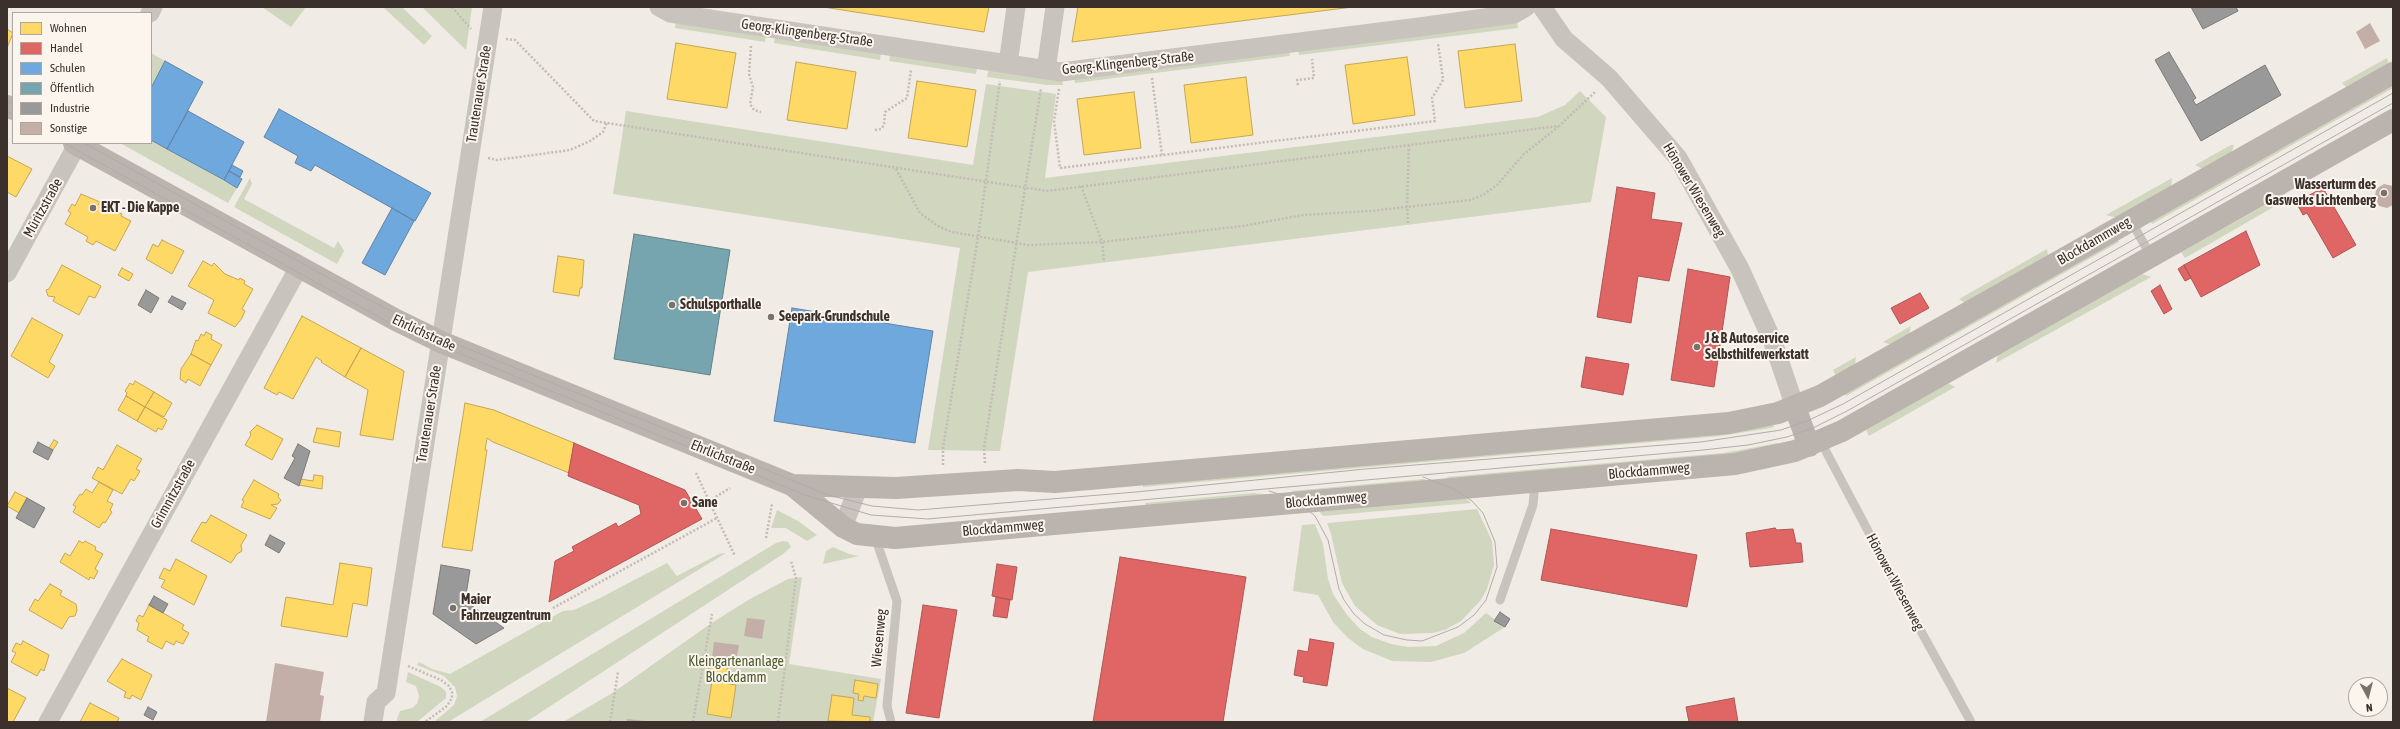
<!DOCTYPE html>
<html>
<head>
<meta charset="utf-8">
<style>
	body { margin:0 }
	#map { position:relative; width:2400px; height:729px; overflow:hidden; background:#f0ebe5; font-family:"Asap Condensed",sans-serif }
	canvas { display:block }
	.frame { position:absolute; inset:0; border:8px solid #3b302b; pointer-events:none }
	.legend { position:absolute; left:12px; top:12px; width:140px; height:132px; box-sizing:border-box; background:#fbf5ee; border:1px solid #aea6a0; margin:0; padding:5px 7px; list-style:none; font-size:12px; color:#3b302b }
	.legend li { display:flex; align-items:center; gap:8px; height:20px }
	.legend b { width:20px; border:1px solid #aea6a0 }
	.north { position:absolute; left:2348px; top:677px; width:40px; height:40px; box-sizing:border-box; background:#fbf5ee; border:1px solid #aea6a0; border-radius:50%; rotate:173deg; font-size:11px; font-weight:700; line-height:16px; text-align:center; color:#3b302b }
	.north::after { content:''; display:block; margin:auto; width:14px; height:18px; background:#7a716c; clip-path:polygon(50% 0,100% 100%,50% 72%,0 100%) }
</style>
</head>
<body>
<div id="map">
<canvas width="2400" height="729"></canvas>
<div class="frame"></div>
<ul class="legend">
<li><b style="height:11px;background:#ffd966"></b>Wohnen</li>
<li><b style="height:11px;background:#e06666"></b>Handel</li>
<li><b style="height:11px;background:#6fa8dc"></b>Schulen</li>
<li><b style="height:11px;background:#76a5af"></b>Öffentlich</li>
<li><b style="height:11px;background:#999"></b>Industrie</li>
<li><b style="height:11px;background:#c3afa7"></b>Sonstige</li>
</ul>
<div class="north">N</div>
</div>
<script>
const ctx = document.querySelector('canvas').getContext('2d');
ctx.lineJoin = 'round';
function paint(path, color) { ctx.fillStyle = color; ctx.fill(path, 'evenodd'); }
const shape = rows => new Path2D(rows.map(r => 'M' + r).join(''));
function strokePath(path, color, width, dash) { ctx.strokeStyle = color; ctx.lineWidth = width; ctx.lineCap = dash ? 'butt' : 'round'; ctx.setLineDash(dash || []); ctx.stroke(path); }
function write(font, color, halo, rows, align = 'center') {
  ctx.font = font + ' "Asap Condensed",sans-serif'; ctx.lineWidth = 4; ctx.setLineDash([]); ctx.textBaseline = 'middle'; ctx.strokeStyle = halo; ctx.fillStyle = color; for (const [text, x, y, turn = 0] of rows) {
    ctx.save(); ctx.translate(x, y); ctx.rotate((+turn || 0) * Math.PI / 180); ctx.textAlign = isNaN(turn) ? turn : align; if (halo) ctx.strokeText(text, 0, 0); ctx.fillText(text, 0, 0); ctx.restore();
  }
}
paint(shape([
	[262,7,306,7,291,27],
	[383,7,402,7,432,36,424,45],
	[422,7,472,7,466,50],
	[676,21,766,35,765,42,675,28],
	[1517,22,1518,28,1299,55,1298,49],
	[775,36,881,53,880,60,774,43],
	[1289,50,1290,56,1075,83,1074,77],
	[151,53,165,61,151,88],
	[890,55,977,68,976,74,889,61],
	[2387,58,2389,65,2347,88,2342,83],
	[989,69,1062,78,1063,85,1047,85,987,77],
	[2393,80,2393,88,2152,224,2150,219],
	[986,84,1056,94,1045,178,1538,117,1565,105,1580,91,1606,117,1591,202,1028,272,1000,451,928,450,960,248,613,194,626,111,973,165],
	[151,140,237,188,228,203,120,143,151,143],
	[2231,145,2234,145,2231,154,2203,169,2195,165],
	[250,178,252,184,244,199,334,248,338,241,344,251,337,264,234,207],
	[2172,178,2171,187,2117,218,2106,215],
	[2269,203,2277,205,2185,258,2181,252],
	[2117,238,2119,242,1846,396,1842,389],
	[2047,249,2048,256,1965,303,1959,299],
	[2142,274,2151,277,1996,363,1998,355],
	[1911,326,1909,335,1891,345,1883,342],
	[1856,357,1855,365,1836,376,1833,370],
	[1948,383,1955,387,1869,436,1866,430],
	[1772,424,1774,427,1765,429,1720,436,1143,487,1143,479],
	[1778,443,1775,451,1453,480,1446,477,1723,453],
	[1423,479,1438,483,1302,497,1291,491],
	[1253,493,1275,495,1146,510,1145,503],
	[1465,498,1471,503,1323,516,1319,511],
	[1477,509,1492,541,1494,565,1487,589,1481,600,1461,621,1445,630,1433,633,1400,634,1377,625,1355,606,1342,583,1331,534,1327,523],
	[777,510,798,521,817,535,807,541,786,528,771,528],
	[1315,524,1323,544,1328,579,1333,594,1347,615,1360,629,1372,637,1391,644,1408,647,1436,646,1464,633,1486,613,1505,627,1464,653,1431,662,1392,661,1363,649,1348,638,1333,622,1318,595,1293,591,1302,525],
	[783,541,788,542,791,547,783,554,526,722,480,722,776,543],
	[833,547,849,554,859,556,823,564,826,551],
	[726,553,448,722,434,722,454,705,457,696,455,687,444,676,417,665,419,662,432,669,450,674,563,611,574,610,600,598,667,563,677,576,719,554],
	[802,577,789,664,881,679,873,722,563,722,614,692,710,624,750,599,788,579],
	[408,672,441,687,446,692,446,698,417,722,396,722,400,711,412,708,417,704,419,696,416,686,406,682]
]), '#d1d6bf');
const homes = shape([
	[823,7,989,7,984,32,823,7],
	[1078,7,1353,7,1072,42,1078,7],
	[7,29,13,33,7,48,7,29],
	[676,43,736,53,727,108,667,99,676,43],
	[1515,44,1522,101,1465,108,1458,51,1515,44],
	[1407,57,1415,115,1353,124,1345,65,1407,57],
	[796,62,856,72,847,129,787,120,796,62],
	[1246,77,1253,135,1191,143,1184,85,1246,77],
	[917,81,976,90,967,147,908,138,917,81],
	[1134,92,1141,148,1084,155,1077,99,1134,92],
	[7,156,32,169,16,197,7,192,7,156],
	[81,194,100,202,98,204,114,212,115,211,122,214,121,216,131,221,115,251,96,241,93,245,86,241,88,237,65,224,71,213,68,211,72,204,75,206,81,194],
	[162,240,184,251,172,274,146,259,153,244,158,247,162,240],
	[558,256,584,260,582,288,580,288,579,296,553,292,558,256],
	[203,261,212,266,214,263,225,274,239,280,240,278,245,281,244,284,253,289,242,309,245,311,242,318,235,327,208,313,214,300,188,286,203,261],
	[62,265,101,286,95,298,89,296,79,315,53,301,55,297,48,296,46,290,49,289,62,265],
	[122,268,133,274,129,281,118,275,122,268],
	[302,316,361,348,345,377,321,362,322,361,316,357,293,399,279,392,277,395,264,388,302,316],
	[32,318,63,335,49,362,55,366,48,378,11,356,32,318],
	[206,332,212,335,211,339,222,345,211,365,191,354,196,340,198,341,201,334,204,336,206,332],
	[361,348,404,371,393,440,360,435,368,390,345,377,361,348],
	[191,354,211,365,200,386,188,379,186,383,180,379,181,369,191,354],
	[135,381,154,392,145,407,126,396,127,393,125,391,130,383,133,385,135,381],
	[154,392,172,403,164,417,145,407,154,392],
	[126,396,145,407,137,421,118,410,126,396],
	[465,403,494,410,574,443,569,473,493,442,487,438,485,450,487,450,472,551,442,547,465,403],
	[145,407,167,420,162,430,158,428,156,432,137,421,145,407],
	[257,425,283,439,272,460,245,445,251,435,250,432,257,425],
	[317,428,341,432,339,447,313,442,317,428],
	[54,440,58,442,53,450,49,448,54,440],
	[117,445,142,459,136,469,140,471,134,481,131,479,122,494,92,478,98,467,103,470,117,445],
	[314,475,323,476,322,489,299,485,301,479,313,481,314,475],
	[254,480,279,494,278,497,281,500,278,504,271,505,277,508,270,519,241,507,244,501,242,500,254,480],
	[99,482,113,490,107,501,113,504,110,510,112,512,105,523,103,522,99,528,73,512,76,507,73,505,80,494,82,495,86,489,92,493,99,482],
	[15,492,27,498,19,513,7,506,15,492],
	[211,515,247,535,241,545,242,551,237,554,231,563,191,541,202,522,206,523,211,515],
	[79,541,83,543,85,541,96,547,95,550,103,554,95,569,98,571,94,579,90,577,89,580,60,562,65,553,70,556,79,541],
	[176,559,207,576,194,605,161,587,165,580,159,578,164,568,170,571,176,559],
	[340,563,372,568,367,606,353,603,347,637,281,626,286,597,333,605,340,563],
	[50,584,62,591,60,595,76,604,77,610,75,616,69,617,62,629,29,610,35,599,38,601,50,584],
	[149,605,184,625,182,629,189,633,183,644,176,641,174,645,166,641,162,649,147,641,149,637,137,630,139,623,136,621,139,615,143,617,149,605],
	[23,641,49,655,44,671,41,669,37,676,11,662,16,653,12,651,16,643,21,645,23,641],
	[122,659,152,675,141,700,132,695,130,699,124,697,126,692,107,681,122,659],
	[709,661,728,664,726,676,708,674,709,661],
	[855,680,878,684,876,698,864,696,863,701,858,700,859,694,853,693,855,680],
	[712,681,736,685,731,718,707,714,712,681],
	[7,688,26,698,13,722,7,722,7,688],
	[832,695,854,698,852,715,870,717,870,722,828,721,832,695],
	[90,703,119,718,117,722,80,722,90,703]
]);
paint(homes, '#ffd966');
strokePath(homes, '#c4a654', 1);
const shops = shape([
	[1617,187,1655,193,1651,219,1682,223,1669,281,1638,276,1631,323,1597,317,1617,187],
	[2323,188,2356,245,2333,258,2307,213,2303,215,2296,202,2323,188],
	[2246,231,2260,265,2201,297,2184,265,2246,231],
	[2184,265,2191,278,2185,281,2178,269,2184,265],
	[1688,269,1730,277,1714,387,1671,380,1688,269],
	[2160,285,2172,309,2164,314,2151,291,2160,285],
	[1920,293,1929,308,1900,324,1891,308,1920,293],
	[1586,357,1629,364,1623,395,1581,387,1586,357],
	[574,443,685,490,702,519,549,602,555,561,574,551,572,547,616,523,618,527,641,514,639,505,568,476,574,443],
	[1775,528,1777,530,1793,529,1796,543,1801,543,1803,562,1750,567,1746,533,1775,528],
	[1551,529,1697,555,1687,607,1541,580,1551,529],
	[1120,557,1246,577,1223,722,1093,722,1120,557],
	[997,564,1017,567,1012,600,992,596,997,564],
	[996,597,1010,600,1007,618,993,616,996,597],
	[923,605,957,610,939,718,906,713,923,605],
	[1310,639,1334,643,1327,686,1303,682,1304,677,1294,675,1298,650,1308,652,1310,639],
	[1734,698,1738,722,1689,722,1686,707,1734,698]
]);
paint(shops, '#e06666');
strokePath(shops, '#ae5654', 1);
const schools = shape([
	[165,61,203,82,167,149,151,140,151,88,165,61],
	[279,109,431,193,415,221,315,165,311,171,295,163,298,156,264,137,279,109],
	[188,111,244,142,224,180,167,149,188,111],
	[232,165,243,171,240,177,229,171,232,165],
	[229,171,242,179,237,188,224,180,229,171],
	[392,208,414,221,385,275,362,263,392,208],
	[792,308,933,331,915,443,774,421,792,308]
]);
paint(schools, '#6fa8dc');
strokePath(schools, '#5f84a7', 1);
const public = shape([
	[634,234,730,250,710,375,614,359,634,234]
]);
paint(public, '#76a5af');
strokePath(public, '#648287', 1);
const industry = shape([
	[2191,7,2236,7,2238,11,2203,29,2191,7],
	[2169,52,2196,98,2193,100,2196,105,2265,65,2281,95,2201,141,2155,60,2169,52],
	[146,290,159,298,151,313,138,305,146,290],
	[172,296,186,303,182,310,168,302,172,296],
	[38,442,53,450,48,460,33,452,38,442],
	[298,444,310,451,299,486,284,478,295,458,292,456,298,444],
	[27,498,45,508,34,528,16,518,27,498],
	[270,535,285,543,279,553,265,545,270,535],
	[441,565,470,570,465,601,504,628,476,644,433,614,441,565],
	[154,596,168,604,163,613,149,605,154,596],
	[1500,612,1510,619,1505,627,1494,621,1500,612],
	[148,707,157,712,153,720,144,715,148,707]
]);
paint(industry, '#999');
strokePath(industry, '#7d7a78', 1);
paint(shape([
	[2370,23,2380,41,2365,49,2356,32],
	[2384,184,2393,186,2393,205,2387,208,2379,206,2375,197,2376,189],
	[747,618,765,620,762,639,744,636],
	[714,642,739,645,736,662,712,658],
	[275,663,324,672,320,695,324,696,320,722,266,722],
	[627,719,645,721,645,722,627,722]
]), '#c3afa7');
strokePath(shape([
	[452,7,471,29],
	[506,39,515,40,594,121,1047,191,1559,126,1596,91],
	[751,46,749,74,753,87,750,104,754,110,761,112],
	[1152,78,1162,155],
	[1298,85,1297,80,1314,78,1312,59],
	[1059,89,1054,121,1060,168,1435,121,1432,98,1443,80,1438,43],
	[875,130,881,129,884,125,885,112,907,98,911,70],
	[488,158,497,160,570,150,590,141,603,132,607,122],
	[896,169,920,213,938,226,952,232,1029,245,1102,242,1243,226,1303,215,1370,211,1470,200,1483,195,1497,185,1524,154,1558,127],
	[1081,186,1102,242,1104,261],
	[1408,223,1407,206,1409,145],
	[985,463,984,448,1041,88],
	[943,465,943,448,978,237,1000,81],
	[696,473,735,556],
	[709,501,730,488],
	[766,538,772,504],
	[553,608,717,518],
	[408,666,441,680,449,686,452,692,452,698,447,706,425,722],
	[610,722,618,672],
	[693,722,712,614],
	[778,722,796,578,791,561]
]), '#c2bbb6', 2.5, [2, 2]);
strokePath(shape([
	[2131,221,2151,256],
	[1821,442,1922,633,1971,722],
	[875,537,897,601,887,706,891,722],
	[1500,600,1533,505,1535,481]
]), '#c9c3be', 9);
strokePath(shape([
	[659,7,670,13,1061,72,1419,27,1514,14,1526,7],
	[1542,7,1564,39,1609,78,1678,158,1740,269,1773,342,1795,407],
	[150,13,153,7],
	[1008,64,1016,7],
	[1046,70,1055,7],
	[7,273,78,143],
	[843,527,858,488],
	[48,722,299,267],
	[373,722,376,702,386,693,493,7]
]), '#c9c3be', 19);
strokePath(shape([
	[7,106,13,109],
	[74,143,396,320,441,342,792,485,843,527,857,534,895,538,1735,464,1795,451,1842,431,2393,120],
	[1795,407,1809,446],
	[792,485,896,488,1018,480,1055,482,1660,429,1729,423,1778,413,1820,396,2393,73]
]), '#bab3ae', 22);
strokePath(shape([
	[7,101,13,104],
	[7,111,13,114],
	[64,143,386,321,424,339,805,495,871,515,928,519,1703,450,1748,445,1787,437,1813,428,1847,411,2393,103],
	[84,143,347,288,444,339,828,495,872,506,918,510,1136,492,1365,469,1701,442,1781,430,1807,421,1843,404,2393,93],
	[1269,491,1295,499,1315,516,1328,540,1339,589,1344,600,1354,614,1365,624,1384,635,1407,640,1422,641,1458,627,1474,615,1486,600,1497,567,1495,542,1483,513,1472,501,1454,489,1423,477]
]), '#b1aca8', 1);
for (const [x, y, r, color] of [
	[2384,193,4,"#7a716c"],
	[93,208,4,"#7a716c"],
	[672,305,4,"#7a716c"],
	[771,317,4,"#7a716c"],
	[1697,347,4,"#7a716c"],
	[684,503,4,"#7a716c"],
	[453,608,4,"#7a716c"]
]) { const dot = new Path2D(); dot.arc(x, y, r, 0, 2 * Math.PI); ctx.fillStyle = color; ctx.fill(dot); strokePath(dot, '#fbf5ee', 1.5); }
write('14px', '#3b302b', '#fbf5ee', [
	["Georg-Klingenberg-Straße",807,33,8],
	["Georg-Klingenberg-Straße",1128,63,-6],
	["Trautenauer Straße",479,94,-81],
	["Hönower Wiesenweg",1694,190,59],
	["Müritzstraße",43,208,-61],
	["Blockdammweg",2094,241,-30],
	["Ehrlichstraße",424,333,25],
	["Trautenauer Straße",429,414,-81],
	["Ehrlichstraße",723,457,22],
	["Blockdammweg",1649,471,-5],
	["Grimnitzstraße",173,494,-61],
	["Blockdammweg",1326,500,-5],
	["Blockdammweg",1003,528,-5],
	["Hönower Wiesenweg",1895,582,62],
	["Wiesenweg",879,638,-85]
]);
write('bold 14px', '#3b302b', '#fbf5ee', [
	["Wasserturm des",2376,185,"right"],
	["Gaswerks Lichtenberg",2376,201,"right"],
	["EKT - Die Kappe",101,208],
	["Schulsporthalle",680,305],
	["Seepark-Grundschule",779,317],
	["J & B Autoservice",1705,339],
	["Selbsthilfewerkstatt",1705,355],
	["Sane",692,503],
	["Maier",461,600],
	["Fahrzeugzentrum",461,616]
], 'left');
write('14px', '#4a5a2e', '#fbf5ee', [
	["Kleingartenanlage",736,662],
	["Blockdamm",736,678]
]);
</script>
</body>
</html>
